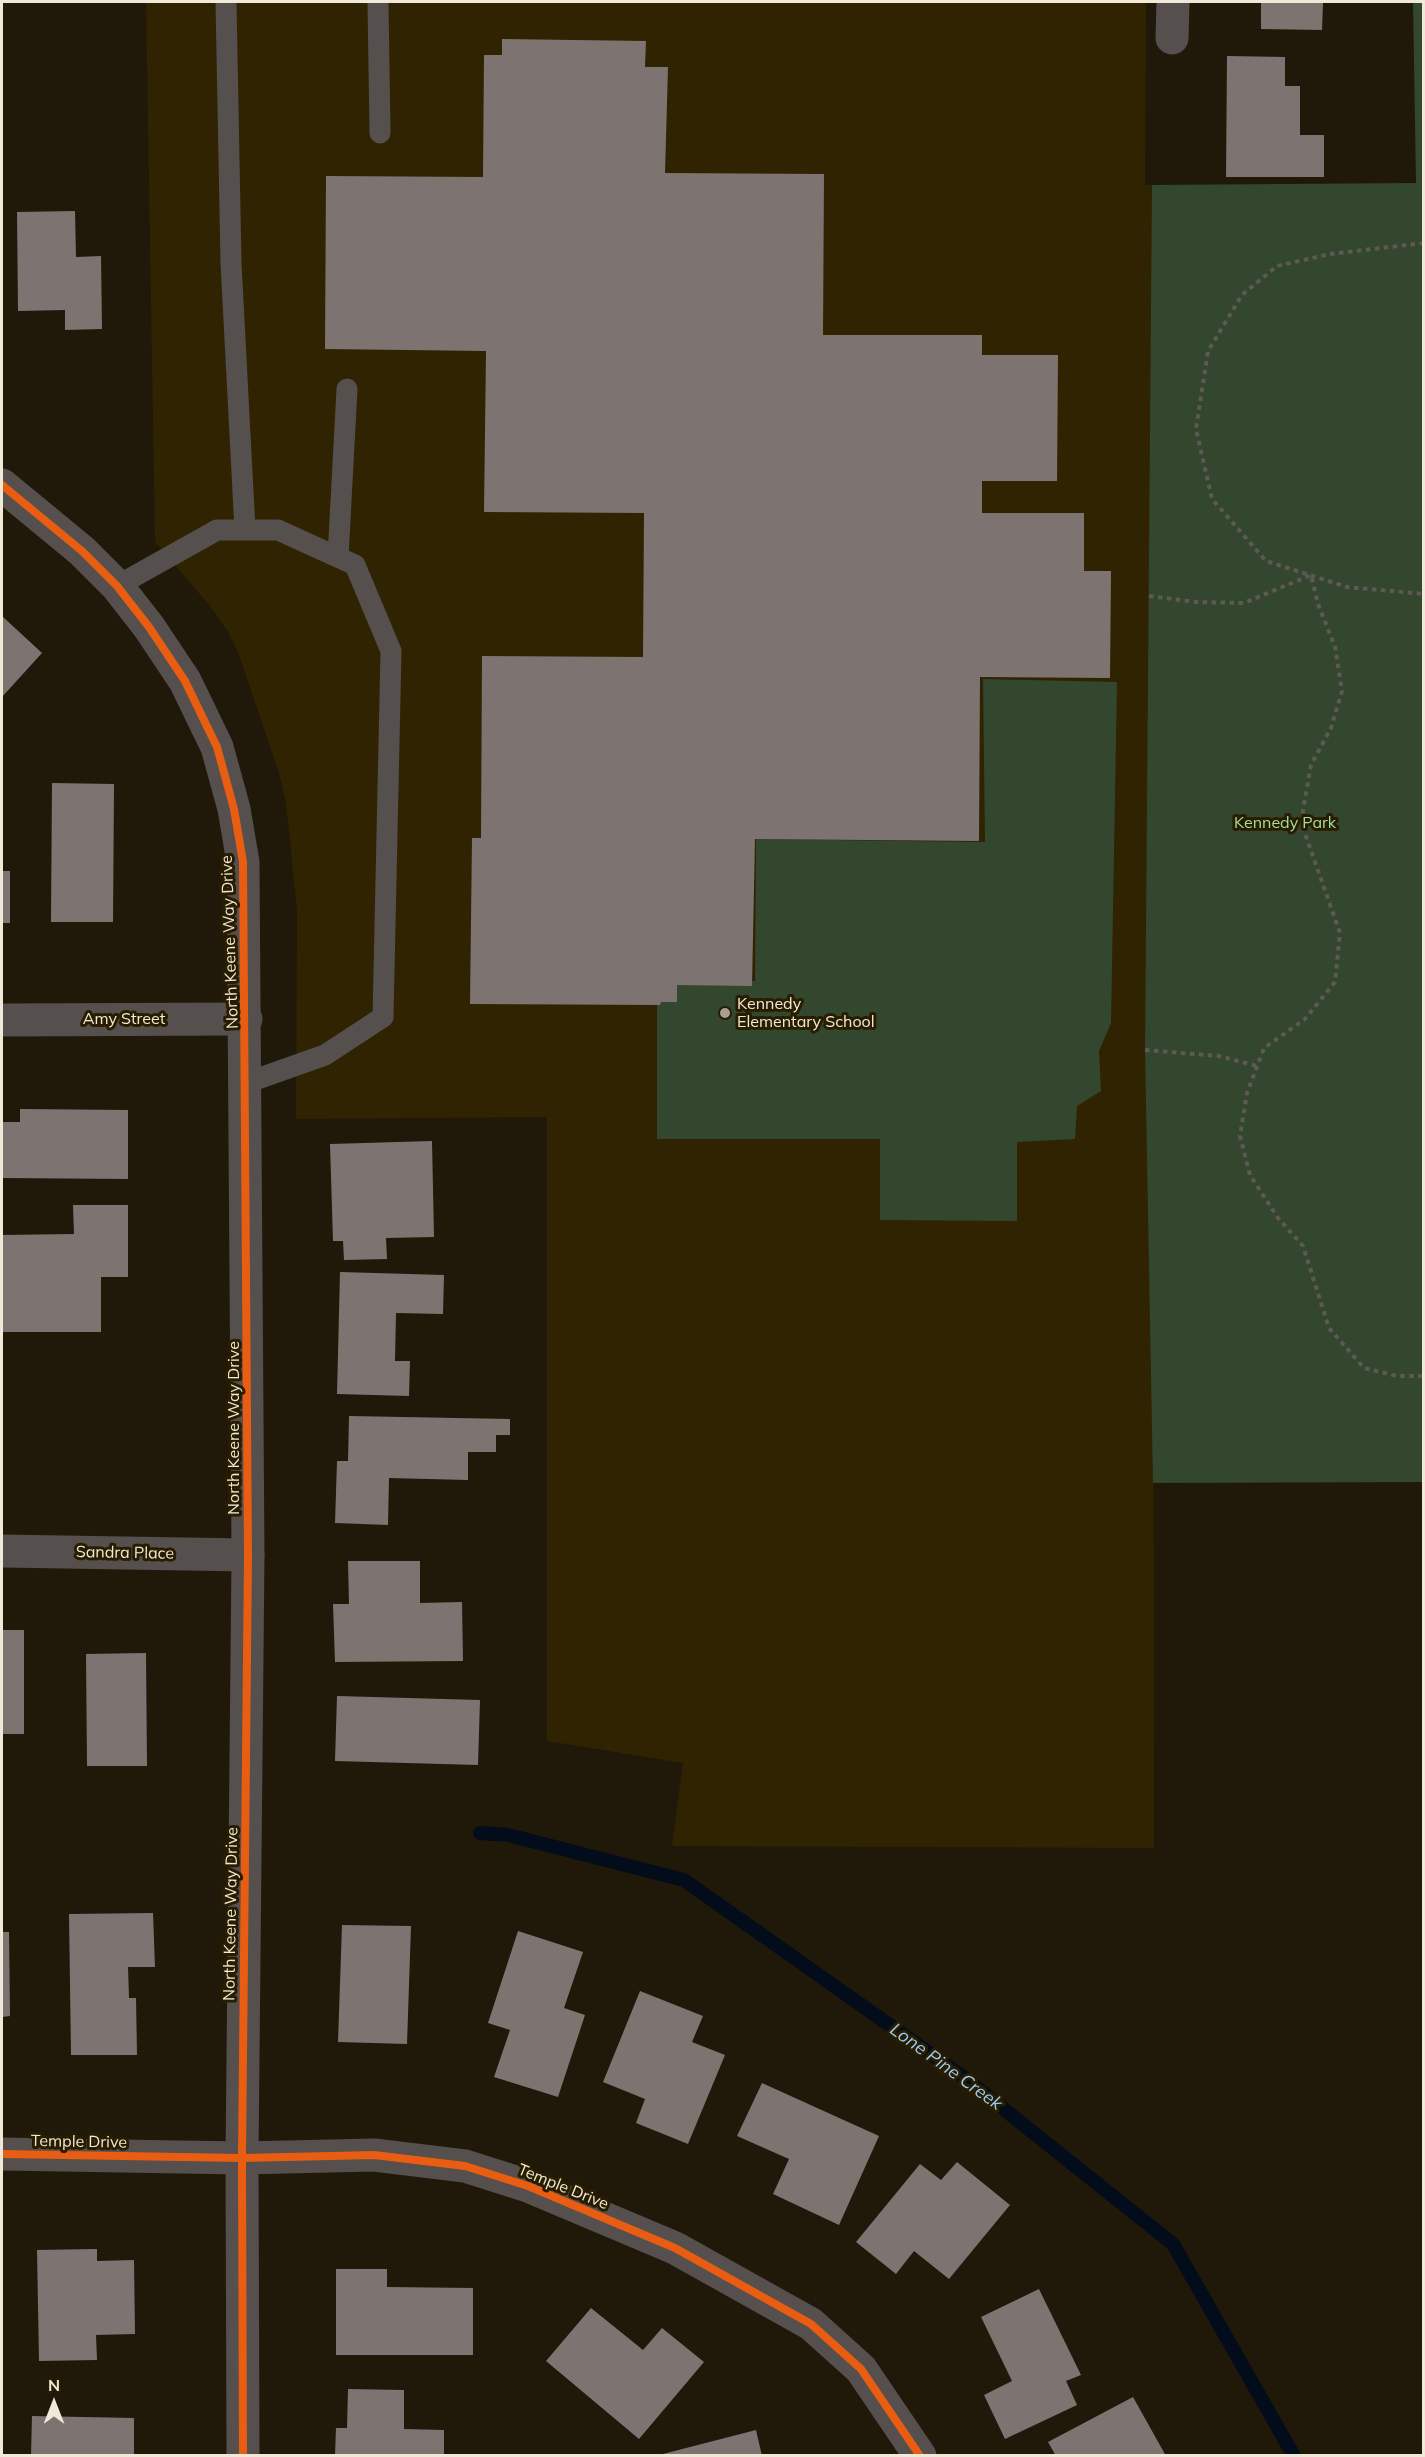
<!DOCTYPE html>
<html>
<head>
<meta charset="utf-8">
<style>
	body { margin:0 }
	#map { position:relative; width:1425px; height:2457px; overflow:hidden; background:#201909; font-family:Mulish,sans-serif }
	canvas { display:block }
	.frame { position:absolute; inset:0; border:3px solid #f1e9d8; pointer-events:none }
	.north { position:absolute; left:24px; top:2373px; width:60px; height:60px; -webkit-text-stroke:4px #291d00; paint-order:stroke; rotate:0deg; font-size:16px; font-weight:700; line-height:24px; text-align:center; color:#f1e9d8 }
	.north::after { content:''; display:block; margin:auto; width:21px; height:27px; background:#f1e9d8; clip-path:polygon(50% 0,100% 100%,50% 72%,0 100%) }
</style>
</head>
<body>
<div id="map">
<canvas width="1425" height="2457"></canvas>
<div class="frame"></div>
<div class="north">N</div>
</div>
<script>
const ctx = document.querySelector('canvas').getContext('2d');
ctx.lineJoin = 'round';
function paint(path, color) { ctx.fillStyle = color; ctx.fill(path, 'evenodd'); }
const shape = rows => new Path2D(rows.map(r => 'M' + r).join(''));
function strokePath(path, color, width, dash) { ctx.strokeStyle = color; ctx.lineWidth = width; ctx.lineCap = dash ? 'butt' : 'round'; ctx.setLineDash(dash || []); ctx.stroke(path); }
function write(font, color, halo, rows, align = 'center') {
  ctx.font = font + ' Mulish,sans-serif'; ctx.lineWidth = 6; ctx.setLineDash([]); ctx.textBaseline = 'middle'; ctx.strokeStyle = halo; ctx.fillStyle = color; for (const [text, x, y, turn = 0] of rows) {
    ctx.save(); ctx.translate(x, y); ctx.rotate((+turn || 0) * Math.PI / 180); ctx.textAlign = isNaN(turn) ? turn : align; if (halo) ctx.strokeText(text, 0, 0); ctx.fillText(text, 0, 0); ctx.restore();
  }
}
paint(shape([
	[146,2,1146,2,1145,185,1152,185,1154,1848,672,1846,683,1763,547,1741,547,1117,296,1119,297,910,286,802,279,773,238,652,227,630,210,606,155,542]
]), '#302301');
paint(shape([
	[1413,2,1424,2,1423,1482,1153,1483,1145,1050,1152,185,1416,183],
	[983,679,1117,682,1111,1023,1099,1051,1101,1091,1077,1106,1075,1139,1017,1142,1017,1221,880,1220,880,1139,657,1139,657,981,755,981,756,839,985,842]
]), '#32472e');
strokePath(shape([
	[480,1833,508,1835,684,1880,966,2079,1173,2244,1294,2456]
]), '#030c1a', 14);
paint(shape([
	[1261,2,1323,2,1322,30,1261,29],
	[502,39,646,41,645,67,668,67,665,173,824,174,823,335,982,335,982,355,1058,355,1057,481,982,481,982,513,1084,513,1084,571,1111,571,1110,678,980,677,979,841,755,839,752,986,677,985,677,1002,661,1002,660,1005,470,1004,472,838,481,838,482,656,643,657,644,513,484,512,486,351,325,349,326,176,483,177,484,55,502,55],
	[1227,56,1285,57,1285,86,1300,86,1300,135,1324,135,1324,177,1226,177],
	[75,211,76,257,101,256,102,329,65,330,65,310,18,311,17,212],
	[2,616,42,653,2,697],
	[52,783,114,784,113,922,51,922],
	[2,871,10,871,10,923,2,923],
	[20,1109,128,1110,128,1179,2,1178,2,1122,20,1122],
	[432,1141,434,1237,386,1238,387,1259,344,1260,343,1241,333,1241,330,1144],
	[73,1205,128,1205,128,1277,101,1277,101,1332,2,1332,2,1235,74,1234],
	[340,1272,444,1275,443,1314,396,1313,395,1361,410,1361,409,1396,337,1394],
	[349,1416,510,1419,510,1435,496,1435,496,1452,468,1452,468,1480,389,1478,388,1525,335,1523,337,1461,348,1461],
	[348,1561,420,1561,420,1603,462,1602,463,1661,335,1662,333,1604,349,1604],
	[2,1630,24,1630,24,1734,2,1734],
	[146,1653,147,1766,87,1766,86,1654],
	[337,1696,480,1700,478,1765,335,1761],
	[153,1913,155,1967,128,1967,129,1998,136,1998,137,2055,71,2055,69,1914],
	[342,1925,411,1926,407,2044,338,2042],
	[518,1931,583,1952,564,2008,585,2015,558,2097,494,2077,510,2030,488,2023],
	[2,1932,9,1932,10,2016,2,2017],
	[640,1991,703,2016,692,2042,725,2055,688,2144,636,2123,645,2099,603,2082],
	[762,2083,879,2136,839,2225,773,2194,789,2159,737,2136],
	[957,2162,1010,2205,949,2279,914,2251,896,2274,856,2242,920,2164,941,2180],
	[97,2249,97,2261,134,2260,135,2334,96,2335,97,2360,39,2361,37,2250],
	[336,2269,387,2269,387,2287,473,2288,473,2355,336,2355],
	[1039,2289,1081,2375,1066,2381,1077,2405,1005,2439,984,2395,1012,2381,981,2317],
	[591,2308,643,2350,662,2328,704,2362,639,2439,546,2361],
	[348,2389,404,2390,404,2429,444,2430,444,2456,335,2456,336,2428,347,2428],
	[1133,2397,1166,2456,1056,2456,1048,2442],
	[32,2416,134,2418,134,2456,31,2456],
	[756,2430,762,2456,660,2456,659,2455]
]), '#7d7472');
strokePath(shape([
	[1424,243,1330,254,1277,266,1242,295,1208,351,1196,429,1212,499,1266,561,1347,587,1424,594],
	[1149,596,1196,602,1244,603,1311,575,1318,604,1335,647,1342,691,1331,728,1311,765,1301,822,1340,933,1335,982,1305,1019,1264,1048,1247,1093,1240,1136,1250,1175,1278,1218,1303,1246,1329,1328,1364,1368,1397,1376,1424,1376],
	[1145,1050,1219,1056,1257,1066]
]), '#5e5954', 4, [4.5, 4.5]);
strokePath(shape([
	[226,2,231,263,245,530],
	[378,2,380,133],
	[338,557,347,389],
	[117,586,217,530,278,530,355,565,391,651,383,1017,325,1055,246,1083]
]), '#554f4d', 21);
strokePath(shape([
	[1172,38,1173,2],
	[2,1020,246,1019],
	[2,1551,248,1555],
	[2,2154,242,2158,374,2155,465,2166,528,2186,675,2248,811,2324,861,2369,920,2456]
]), '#554f4d', 33);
strokePath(shape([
	[2,485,82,551,117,586,149,627,185,681,217,747,234,809,243,862,248,1555,242,2158,243,2456]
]), '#554f4d', 33);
strokePath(shape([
	[2,485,82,551,117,586,149,627,185,681,217,747,234,809,243,862,248,1555,242,2158,243,2456],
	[2,2154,242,2158,374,2155,465,2166,528,2186,675,2248,811,2324,861,2369,920,2456]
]), '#e95d12', 8);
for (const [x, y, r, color] of [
	[725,1013,6,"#a8a090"]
]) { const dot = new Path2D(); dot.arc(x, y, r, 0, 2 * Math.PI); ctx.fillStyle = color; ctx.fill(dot); strokePath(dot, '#291d00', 2); }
write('16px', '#a3dea0', '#291d00', [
	["Kennedy Park",1285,823]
]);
write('16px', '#f1e9d8', '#291d00', [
	["North Keene Way Drive",230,942,-92],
	["Amy Street",124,1019],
	["North Keene Way Drive",234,1428,-90],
	["Sandra Place",125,1553,1],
	["North Keene Way Drive",231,1914,-89],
	["Temple Drive",79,2142,1],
	["Temple Drive",563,2187,22]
]);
write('16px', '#f1e9d8', '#291d00', [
	["Kennedy",737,1004],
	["Elementary School",737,1022]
], 'left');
write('italic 18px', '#9acbfa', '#291d00', [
	["Lone Pine Creek",946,2067,36]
]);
</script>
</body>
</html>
